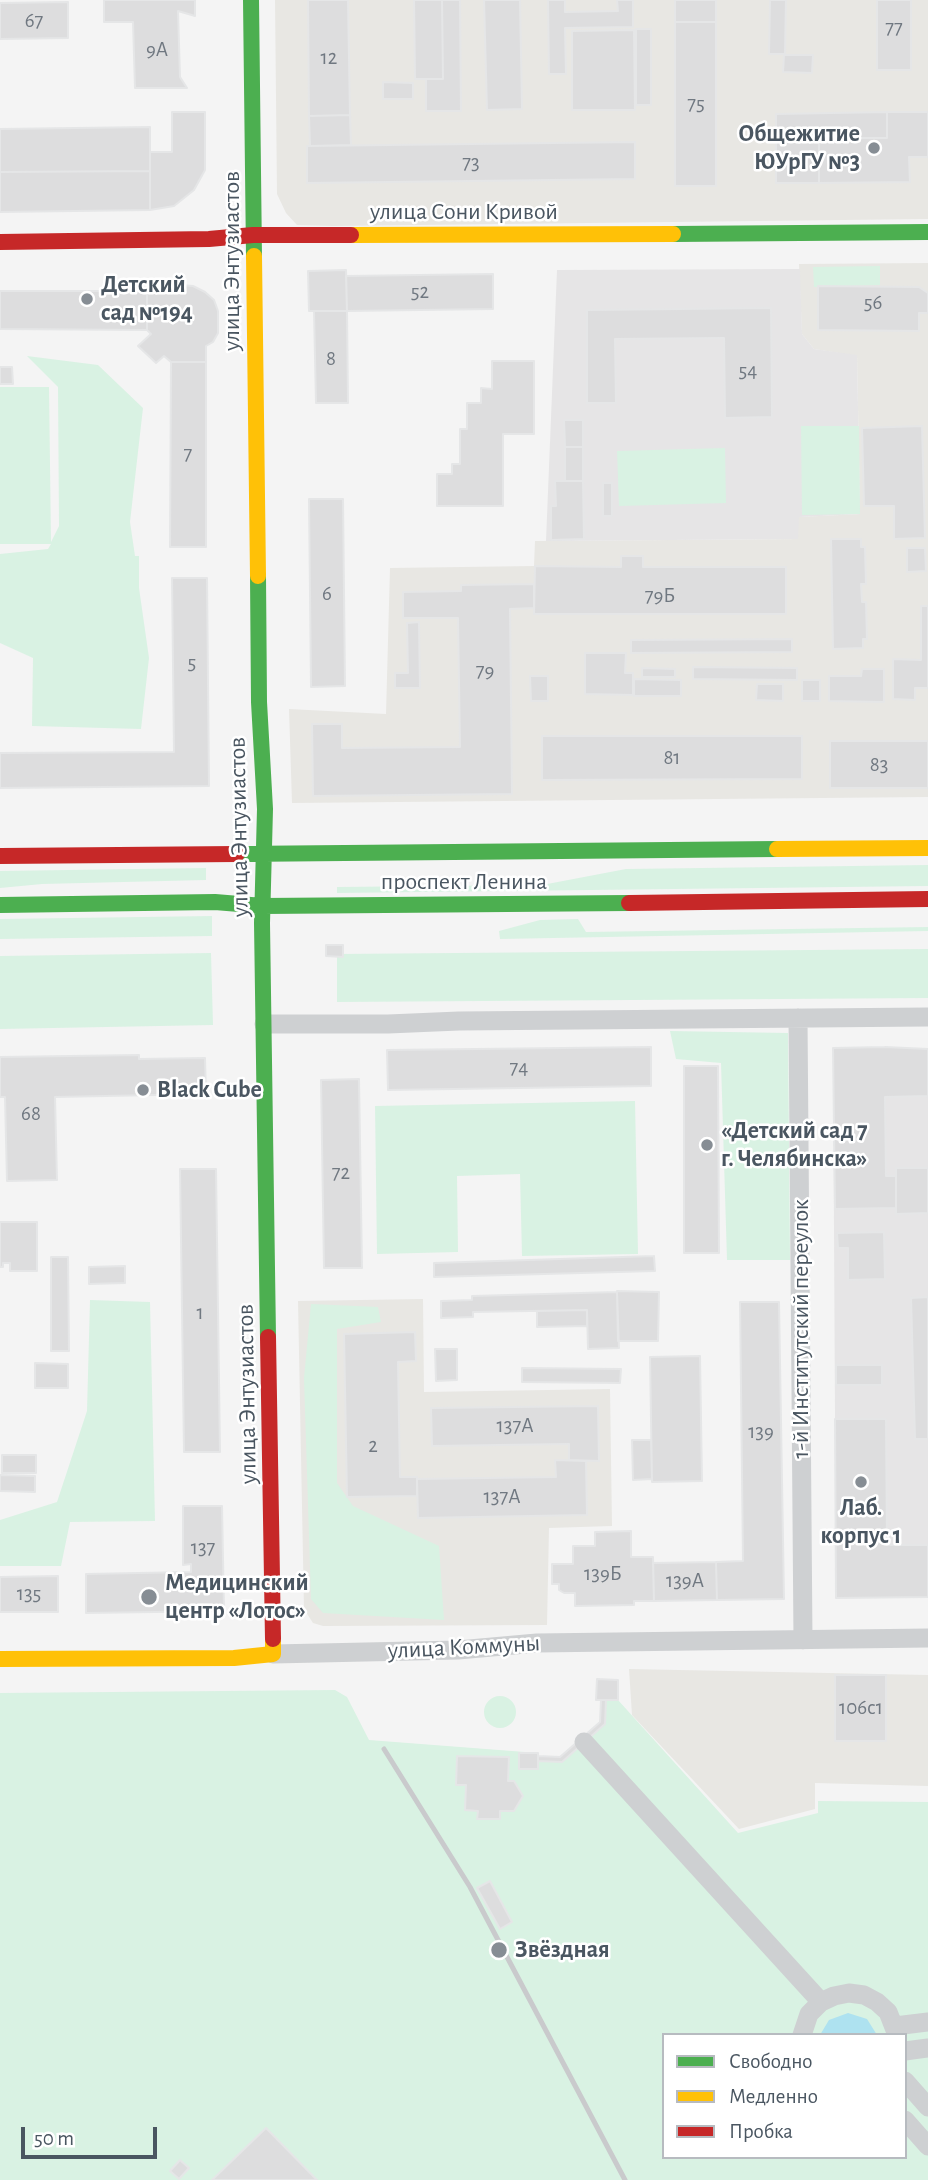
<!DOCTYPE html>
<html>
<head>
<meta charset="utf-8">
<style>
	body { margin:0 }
	#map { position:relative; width:928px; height:2180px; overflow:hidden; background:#f4f4f4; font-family:"Alegreya Sans",sans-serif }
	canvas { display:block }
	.legend { position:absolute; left:662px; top:2033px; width:245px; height:126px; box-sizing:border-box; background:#fff; border:2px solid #b7bbc0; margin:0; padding:9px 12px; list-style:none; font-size:21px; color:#4a5661 }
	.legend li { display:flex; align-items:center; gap:14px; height:35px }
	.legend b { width:35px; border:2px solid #b7bbc0 }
	.scale { position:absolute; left:21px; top:2127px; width:136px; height:32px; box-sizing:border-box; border:4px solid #4a5661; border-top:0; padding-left:9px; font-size:21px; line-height:24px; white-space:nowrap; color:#4a5661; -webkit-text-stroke:5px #fff; paint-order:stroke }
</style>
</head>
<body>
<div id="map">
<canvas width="928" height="2180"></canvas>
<ul class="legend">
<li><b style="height:9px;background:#4caf50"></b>Свободно</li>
<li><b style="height:9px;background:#ffc107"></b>Медленно</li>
<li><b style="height:9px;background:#c62828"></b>Пробка</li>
</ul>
<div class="scale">50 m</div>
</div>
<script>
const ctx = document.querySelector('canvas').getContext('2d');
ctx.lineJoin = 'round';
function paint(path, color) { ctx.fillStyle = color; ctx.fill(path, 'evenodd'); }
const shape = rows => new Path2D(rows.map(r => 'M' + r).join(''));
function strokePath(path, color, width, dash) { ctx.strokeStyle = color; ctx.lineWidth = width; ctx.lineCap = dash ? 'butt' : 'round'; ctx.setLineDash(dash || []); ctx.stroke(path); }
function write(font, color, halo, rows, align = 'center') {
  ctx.font = font + ' "Alegreya Sans",sans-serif'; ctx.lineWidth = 5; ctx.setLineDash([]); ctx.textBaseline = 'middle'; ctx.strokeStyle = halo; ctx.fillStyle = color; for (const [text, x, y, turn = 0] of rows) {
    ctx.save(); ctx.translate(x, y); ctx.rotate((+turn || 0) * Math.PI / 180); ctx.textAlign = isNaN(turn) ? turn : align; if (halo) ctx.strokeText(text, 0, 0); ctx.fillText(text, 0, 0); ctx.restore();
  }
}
paint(shape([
	[275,0,928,0,928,219,333,226,297,225,286,213,277,194],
	[928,263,928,797,292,803,289,709,386,714,390,568,534,566,535,541,798,539,798,517,860,514,857,356,814,349,802,334,799,264],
	[423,1299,424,1392,610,1389,612,1526,549,1528,547,1625,323,1626,313,1623,304,1609,298,1301],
	[629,1669,928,1675,928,1786,815,1783,815,1809,739,1829,632,1715]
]), '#e8e7e3');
paint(shape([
	[800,269,802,334,814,349,857,355,860,514,799,517,798,539,546,541,557,270],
	[885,1047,928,1049,928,1597,836,1598,833,1048]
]), '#e6e5e6');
paint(shape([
	[880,266,880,285,814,287,813,267],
	[27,356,98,365,143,408,130,522,135,556,139,556,139,588,149,658,141,729,32,726,33,658,0,643,0,554,48,549,51,544,0,544,0,387,49,387,51,542,59,526,58,387],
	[801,426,859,426,860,514,802,515],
	[725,448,726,503,619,506,617,451],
	[928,865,928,886,337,893,337,887,542,885,626,869],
	[206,868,206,880,42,884,0,888,0,871],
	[212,916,212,936,0,939,0,919],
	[578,919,586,932,928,927,928,931,500,939,499,931,540,920],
	[928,949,928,998,337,1002,337,954],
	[211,953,213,1025,0,1029,0,956],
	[670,1031,788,1033,790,1260,727,1260,721,1063,676,1059],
	[635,1101,638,1254,522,1256,520,1174,457,1176,458,1252,377,1254,375,1106],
	[90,1300,150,1302,155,1521,70,1522,61,1566,0,1566,0,1520,57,1502,87,1411],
	[311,1304,378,1307,381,1322,337,1329,337,1483,353,1506,439,1546,444,1620,323,1613,311,1599,304,1378],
	[597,1679,618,1680,618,1700,738,1833,818,1813,818,1801,928,1802,928,2180,0,2180,0,1693,335,1690,347,1697,369,1740,538,1753,539,1756,560,1757,600,1722,601,1700,596,1700],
	[664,2035,905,2035,905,2157,664,2157],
	'484 1712a16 16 0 1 1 32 0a16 16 0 1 1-32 0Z'
]), '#d9f2e3');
paint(shape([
	[848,2013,867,2019,877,2035,820,2035,829,2020]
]), '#aee2f0');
const building = shape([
	[104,0,195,0,195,16,178,11,180,77,187,88,135,88,133,22,104,22,104,0],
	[308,0,348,0,350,115,309,116,308,0],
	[414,0,442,0,443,79,415,79,414,0],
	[442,0,460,0,461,111,426,111,426,79,443,79,442,0],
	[484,0,520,0,522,109,487,110,484,0],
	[548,0,565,0,565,12,618,11,617,0,633,0,633,27,565,28,566,74,549,74,548,0],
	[675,0,716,0,716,22,675,22,675,0],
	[770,0,786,0,785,54,769,54,770,0],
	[877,0,911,0,911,70,877,70,877,0],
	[68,2,68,38,0,39,0,3,68,2],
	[675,22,716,22,716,186,675,186,675,22],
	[636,29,651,29,651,105,636,105,636,29],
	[634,30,635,110,572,110,572,31,634,30],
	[784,55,813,55,812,73,783,72,784,55],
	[383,82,413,83,413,99,383,99,383,82],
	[172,112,205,112,205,170,194,190,174,206,150,210,150,152,172,152,172,112],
	[887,112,928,112,928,157,909,157,910,182,819,183,819,138,887,138,887,112],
	[887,112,887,138,819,138,819,183,776,183,776,114,887,112],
	[350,115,351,145,310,146,309,116,350,115],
	[150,127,150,171,0,172,0,129,150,127],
	[635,142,635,179,307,183,307,146,635,142],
	[150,171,150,210,0,212,0,172,150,171],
	[346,270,347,311,309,311,308,271,346,270],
	[493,274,493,309,347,311,346,276,493,274],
	[181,285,193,286,205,292,214,300,218,311,218,333,213,342,206,346,206,362,171,362,164,356,156,363,138,346,151,334,147,330,147,291,161,291,171,286,181,285],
	[818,286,919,287,928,293,928,313,919,313,919,331,818,330,818,286],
	[0,291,147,291,147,330,0,329,0,291],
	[771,308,772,417,725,418,724,338,615,339,616,403,587,403,587,310,771,308],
	[314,311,347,311,348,403,316,403,314,311],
	[492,361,534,361,534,434,503,434,503,506,437,506,437,474,452,474,452,464,460,464,460,429,467,429,467,403,481,403,481,388,492,389,492,361],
	[171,362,206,362,206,547,170,547,171,362],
	[0,367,12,367,13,384,0,384,0,367],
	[564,420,583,420,583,447,565,447,564,420],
	[922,426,925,538,894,539,894,506,864,506,862,428,922,426],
	[565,447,583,447,583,481,565,481,565,447],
	[555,481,583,481,584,539,551,540,551,506,556,506,555,481],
	[603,483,612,483,612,516,603,516,603,483],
	[309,499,343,499,345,686,311,687,309,499],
	[831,539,861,539,861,547,865,547,866,584,861,584,862,602,866,602,867,639,863,639,863,648,833,649,831,539],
	[907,548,925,548,926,571,907,572,907,548],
	[621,556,643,556,643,567,786,567,786,614,534,614,535,566,621,567,621,556],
	[172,578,207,578,209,786,0,788,0,753,174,752,172,578],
	[534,584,534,608,510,609,512,794,313,796,312,724,342,724,342,748,460,747,458,618,403,618,403,592,461,591,461,585,534,584],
	[921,606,928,606,928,688,915,688,915,700,893,699,893,659,921,660,921,606],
	[419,622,420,688,395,688,395,673,408,673,407,623,419,622],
	[792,639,792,652,631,653,631,640,792,639],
	[585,653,626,653,625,673,633,673,633,695,585,694,585,653],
	[693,667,797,668,797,680,693,679,693,667],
	[642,668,675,669,675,677,642,677,642,668],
	[862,669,884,669,884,702,829,701,829,676,861,676,862,669],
	[530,676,548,676,548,701,531,701,530,676],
	[634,679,681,680,681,696,634,696,634,679],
	[802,680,820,680,820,701,802,701,802,680],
	[757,684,783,684,783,701,756,700,757,684],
	[542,736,802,736,802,779,542,780,542,736],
	[830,741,928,741,928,788,830,788,830,741],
	[326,945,343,945,343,957,326,956,326,945],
	[651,1047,651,1086,388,1090,387,1050,651,1047],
	[885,1047,928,1049,928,1096,885,1097,886,1176,896,1176,896,1208,835,1209,833,1048,885,1047],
	[139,1055,139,1059,205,1058,206,1094,55,1097,57,1180,7,1181,5,1097,0,1097,0,1057,139,1055],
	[684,1066,718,1066,719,1253,684,1253,684,1066],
	[359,1079,362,1268,324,1268,321,1080,359,1079],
	[896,1168,928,1168,928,1213,896,1214,896,1168],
	[180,1169,216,1169,220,1452,184,1452,180,1169],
	[0,1222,37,1222,37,1271,10,1271,10,1263,3,1263,3,1267,0,1267,0,1222],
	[884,1232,885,1279,848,1280,848,1248,838,1248,837,1233,884,1232],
	[654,1256,655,1271,434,1277,434,1263,654,1256],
	[51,1257,68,1257,69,1351,51,1351,51,1257],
	[125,1266,125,1283,89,1284,89,1267,125,1266],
	[617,1291,659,1292,658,1341,618,1341,617,1291],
	[617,1292,619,1348,588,1349,587,1310,473,1312,473,1317,441,1318,441,1301,472,1300,472,1296,617,1292],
	[928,1297,928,1439,915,1439,911,1298,928,1297],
	[740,1302,779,1302,784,1599,717,1600,716,1562,743,1561,740,1302],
	[587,1310,587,1326,537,1327,537,1311,587,1310],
	[415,1332,416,1361,398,1362,400,1477,417,1477,417,1496,347,1497,344,1334,415,1332],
	[435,1349,457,1349,457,1380,436,1381,435,1349],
	[700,1356,702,1481,652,1482,650,1357,700,1356],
	[35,1363,68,1364,68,1388,35,1388,35,1363],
	[836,1365,882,1365,882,1385,836,1385,836,1365],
	[522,1368,621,1369,620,1383,522,1382,522,1368],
	[598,1406,599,1461,569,1460,569,1444,432,1446,431,1408,598,1406],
	[835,1419,886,1419,887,1545,928,1545,928,1597,836,1598,835,1419],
	[632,1440,651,1440,652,1479,633,1480,632,1440],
	[2,1455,36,1455,36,1473,2,1473,2,1455],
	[555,1460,586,1461,587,1515,418,1518,417,1479,556,1477,555,1460],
	[0,1475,35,1476,35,1492,0,1491,0,1475],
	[183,1506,222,1506,224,1611,86,1613,86,1574,191,1572,191,1564,183,1565,183,1506],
	[631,1531,631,1557,653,1557,654,1601,634,1601,634,1605,575,1606,575,1593,564,1593,559,1590,559,1584,552,1584,552,1564,573,1564,573,1546,595,1546,595,1532,631,1531],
	[716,1562,717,1600,654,1601,653,1563,716,1562],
	[58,1576,58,1612,0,1612,0,1577,58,1576],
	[835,1675,886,1675,886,1741,835,1741,835,1675],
	[597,1679,618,1680,618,1700,596,1700,597,1679],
	[601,1700,606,1700,605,1724,562,1762,538,1761,538,1756,560,1757,600,1722,601,1700],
	[519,1753,538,1753,538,1769,519,1769,519,1753],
	[457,1756,509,1757,508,1781,514,1781,523,1796,514,1811,500,1811,500,1819,477,1819,478,1811,465,1810,466,1785,456,1785,457,1756],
	[490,1881,512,1922,500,1929,477,1888,490,1881],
	[266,2128,317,2180,212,2180,266,2128],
	[180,2160,189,2168,179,2179,170,2171,180,2160]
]);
paint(building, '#ddddde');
strokePath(building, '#e5e6e7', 2);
strokePath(shape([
	[798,1018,803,1640],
	[264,1024,388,1024,459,1021,928,1017],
	[273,1654,458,1650,537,1643,928,1638],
	[584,1742,821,2002],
	[895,2026,928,2022],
	[802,2035,809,2014,821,2002,834,1996,849,1993,864,1995,877,2002,888,2012,897,2035],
	[905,2051,928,2048],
	[905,2081,928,2107],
	[905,2120,928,2146]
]), '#ced0d2', 19);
strokePath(shape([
	[251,0,254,256],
	[673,234,928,232],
	[258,576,259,702,265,809,262,923,268,1337],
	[237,854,777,849],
	[0,905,215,902,263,906,629,903]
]), '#4caf50', 16);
strokePath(shape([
	[351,235,673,234],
	[254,256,258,576],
	[777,849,928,848],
	[0,1659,234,1658,273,1654,273,1639]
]), '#ffc107', 16);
strokePath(shape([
	[0,242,209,239,253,235,351,235],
	[0,856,237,854],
	[629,903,928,899],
	[268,1337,273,1639]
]), '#c62828', 16);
strokePath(shape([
	[384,1749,470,1887,625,2180]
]), '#c9cacc', 5);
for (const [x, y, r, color] of [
	[874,148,7,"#868d94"],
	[87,299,7,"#868d94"],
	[143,1090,7,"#868d94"],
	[707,1145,7,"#868d94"],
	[861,1482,7,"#868d94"],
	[149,1597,9,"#868d94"],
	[499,1950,9,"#868d94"]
]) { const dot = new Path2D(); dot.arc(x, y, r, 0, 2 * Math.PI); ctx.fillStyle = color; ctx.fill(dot); strokePath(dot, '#fff', 2.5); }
write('21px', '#707881', null, [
	["67",34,21],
	["77",894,28],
	["9А",157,50],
	["12",329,58],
	["75",696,104],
	["73",471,163],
	["52",420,292],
	["56",873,303],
	["8",331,359],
	["54",748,371],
	["7",188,454],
	["6",327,594],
	["79Б",660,596],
	["5",192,663],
	["79",485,671],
	["81",672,758],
	["83",879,765],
	["74",519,1068],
	["68",31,1114],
	["72",341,1173],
	["1",200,1313],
	["137А",515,1426],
	["139",761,1432],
	["2",373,1446],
	["137А",502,1497],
	["137",203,1548],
	["139Б",603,1574],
	["139А",685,1581],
	["135",29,1594],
	["106с1",861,1708]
]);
write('bold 24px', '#4a5661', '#fff', [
	["Общежитие",860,134,"right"],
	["ЮУрГУ №3",860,162,"right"],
	["Детский",101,285],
	["сад №194",101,313],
	["Black Cube",157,1090],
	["«Детский сад 7",721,1131],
	["г. Челябинска»",721,1159],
	["Лаб.",861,1508,"center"],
	["корпус 1",861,1536,"center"],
	["Медицинский",165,1583],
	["центр «Лотос»",165,1611],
	["Звёздная",515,1950]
], 'left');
write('24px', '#4a5661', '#fff', [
	["улица Сони Кривой",464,212],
	["улица Энтузиастов",232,261,-90],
	["улица Энтузиастов",239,827,-91],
	["проспект Ленина",464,882],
	["1-й Институтский переулок",801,1329,-90],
	["улица Энтузиастов",247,1394,-91],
	["улица Коммуны",464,1647,-3]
]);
</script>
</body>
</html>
